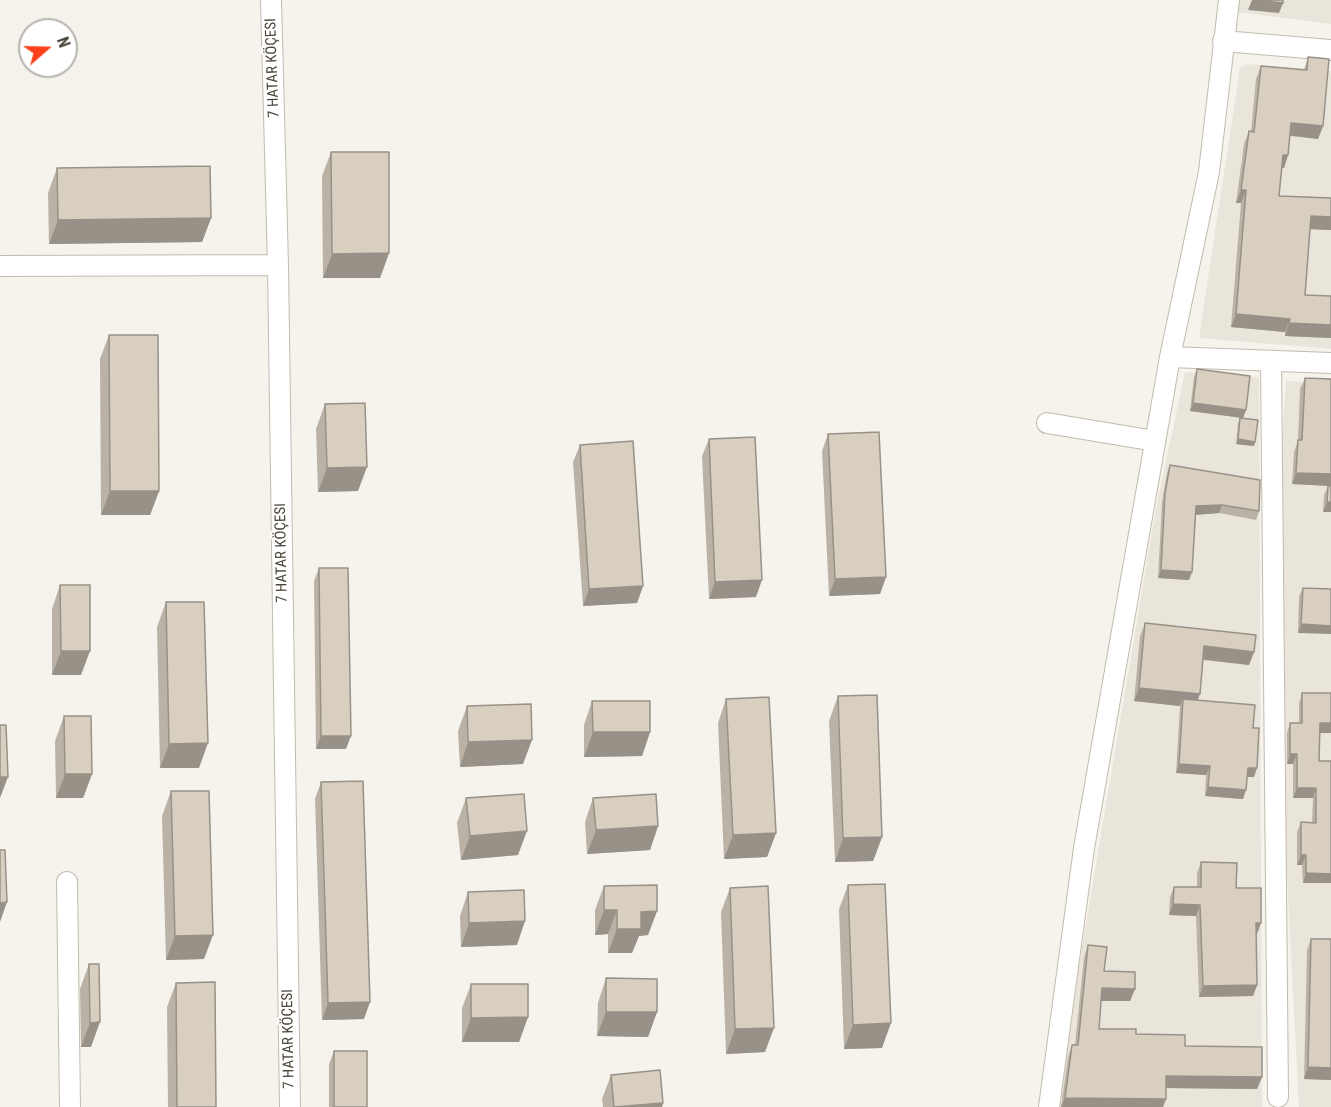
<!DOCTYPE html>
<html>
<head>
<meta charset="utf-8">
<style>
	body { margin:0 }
	#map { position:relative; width:1331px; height:1107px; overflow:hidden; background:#f6f3ec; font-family:"Roboto Condensed",sans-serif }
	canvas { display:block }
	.north { position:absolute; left:18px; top:18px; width:60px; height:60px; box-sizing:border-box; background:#fff; border:2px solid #b7b4b0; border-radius:50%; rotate:70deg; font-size:16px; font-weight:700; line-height:24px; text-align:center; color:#4b4439 }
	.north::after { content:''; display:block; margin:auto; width:21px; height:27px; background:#fc3f1d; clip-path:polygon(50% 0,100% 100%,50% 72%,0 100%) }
</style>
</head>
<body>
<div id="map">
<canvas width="1331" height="1107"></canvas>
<div class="north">N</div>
</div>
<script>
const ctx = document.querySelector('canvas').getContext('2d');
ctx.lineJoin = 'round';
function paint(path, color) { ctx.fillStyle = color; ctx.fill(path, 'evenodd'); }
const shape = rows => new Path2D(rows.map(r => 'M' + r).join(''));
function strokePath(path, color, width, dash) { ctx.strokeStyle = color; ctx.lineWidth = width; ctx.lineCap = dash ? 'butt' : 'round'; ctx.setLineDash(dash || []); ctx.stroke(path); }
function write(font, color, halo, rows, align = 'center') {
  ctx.font = font + ' "Roboto Condensed",sans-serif'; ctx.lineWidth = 4.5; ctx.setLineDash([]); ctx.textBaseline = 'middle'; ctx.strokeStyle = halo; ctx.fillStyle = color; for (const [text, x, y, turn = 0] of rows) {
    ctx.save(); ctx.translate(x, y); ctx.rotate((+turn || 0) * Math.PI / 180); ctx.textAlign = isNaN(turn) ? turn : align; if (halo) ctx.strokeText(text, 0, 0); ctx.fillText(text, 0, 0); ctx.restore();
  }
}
paint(shape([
	[1239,0,1331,0,1331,24,1237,12],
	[1247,64,1331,71,1331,349,1199,338,1240,68],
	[1185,372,1259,377,1262,1107,1055,1107,1156,508],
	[1286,381,1331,383,1331,1107,1299,1107,1282,781,1279,493]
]), '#eae5da');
const street = shape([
	[271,0,278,265,290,1107],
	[1223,41,1331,50],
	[0,266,278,265],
	[1170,357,1331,363],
	[1271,361,1278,1097],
	[1047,423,1155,441],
	[67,882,70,1107],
	[1049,1107,1084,848,1170,357,1209,172,1229,0]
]);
strokePath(street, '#c2bbae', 22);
strokePath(street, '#fff', 20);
paint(shape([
	[1308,57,1323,126,1318,139,1290,136,1288,155,1284,168,1282,168,1279,196,1331,198,1331,230,1310,229,1305,295,1331,296,1331,338,1285,336,1285,332,1231,327,1241,203,1236,203,1244,144,1249,131,1251,132,1256,79,1261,66,1304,70],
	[331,152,389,253,380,278,323,278,322,176],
	[57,168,211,218,202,242,49,244,48,193],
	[109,335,159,491,150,515,101,515,100,359],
	[1197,369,1246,410,1243,418,1190,411,1194,377],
	[1305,378,1331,486,1292,484,1294,452,1298,440,1300,389],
	[325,404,358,491,318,492,316,429],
	[1240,418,1255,442,1254,446,1236,444,1238,423],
	[828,434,886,577,880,594,829,596,822,451],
	[709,439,756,597,709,599,702,456],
	[580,445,643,586,637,603,583,606,573,462],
	[1170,465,1259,511,1256,520,1219,513,1196,515,1192,572,1189,580,1158,578,1162,502,1167,473],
	[1328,486,1331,512,1323,512,1324,495],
	[319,568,346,749,316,749,314,581],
	[60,585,81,675,52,675,52,609],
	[1303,588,1331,589,1298,633,1299,596],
	[166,602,199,768,160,768,157,627],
	[1145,623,1254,652,1249,665,1203,660,1198,700,1253,728,1254,777,1247,777,1243,799,1205,796,1206,775,1176,773,1180,706,1134,701,1140,636],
	[1302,693,1320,733,1319,761,1331,761,1331,883,1303,883,1302,865,1297,865,1297,832,1301,822,1312,823,1313,798,1293,798,1293,764,1287,764,1287,733,1290,723,1299,723,1299,703],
	[838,696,882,837,873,861,835,862,829,721],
	[726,699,776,833,767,857,724,859,718,723],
	[592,701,650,732,642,756,584,757,584,725],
	[467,706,523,764,460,767,458,731],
	[64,716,92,774,83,798,56,798,55,741],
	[321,782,364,1019,322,1020,315,799],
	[171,791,204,959,166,960,162,816],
	[466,798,518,855,461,860,457,823],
	[593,798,658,826,650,850,587,854,585,822],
	[1201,862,1236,888,1257,934,1257,985,1253,996,1199,997,1196,916,1169,915,1170,897,1174,887,1197,887,1197,873],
	[848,885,882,1048,844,1049,839,909],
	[604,886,657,911,648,935,639,936,632,953,608,953,608,934,595,935,595,910],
	[730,888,765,1052,726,1054,721,912],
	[468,892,517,945,461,947,460,916],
	[1311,939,1331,939,1331,1080,1304,1079,1307,950],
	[1088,945,1104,971,1135,989,1130,1001,1101,1001,1099,1029,1136,1034,1185,1046,1262,1077,1257,1089,1166,1088,1163,1107,1061,1107,1068,1057,1072,1045,1075,1045,1084,957],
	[89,964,91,1047,81,1047,80,989],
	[606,978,657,1012,648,1037,597,1036,598,1003],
	[176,983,216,1107,168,1107,167,1007],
	[471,984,528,1017,519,1042,462,1042,462,1008],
	[334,1051,367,1107,329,1107,329,1064],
	[611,1075,663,1103,662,1107,603,1107,602,1099]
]), '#bab2a6');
paint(shape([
	[1252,0,1257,0,1283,3,1279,13,1248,10],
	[1291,123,1323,126,1318,139,1287,135],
	[1283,155,1288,155,1284,168,1278,168],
	[1241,190,1246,190,1241,203,1236,203],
	[1311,216,1331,217,1331,230,1306,229],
	[211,218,202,242,49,244,58,220],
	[389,253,380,278,323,278,332,254],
	[1236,314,1290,319,1285,332,1231,327],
	[1289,323,1331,325,1331,338,1285,336],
	[1193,403,1246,410,1243,418,1190,411],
	[1238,439,1255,442,1254,446,1236,444],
	[367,467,358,491,318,492,327,468],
	[1296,473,1331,474,1331,486,1292,484],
	[110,491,159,491,150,515,101,515],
	[1327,502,1331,502,1331,512,1323,512],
	[1222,505,1219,513,1193,515,1196,506],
	[1161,570,1192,572,1189,580,1158,578],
	[886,577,880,594,829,596,835,579],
	[762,580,756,597,709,599,715,582],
	[643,586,637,603,583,606,589,589],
	[1301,624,1331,626,1331,634,1298,633],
	[1204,646,1254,652,1249,665,1200,659],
	[61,651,90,651,81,675,52,675],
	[1139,688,1200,694,1195,707,1183,699,1180,706,1134,701],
	[1320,723,1331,723,1331,733,1316,733],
	[593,732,650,732,642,756,584,757],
	[321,736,351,736,346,749,316,749],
	[532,740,523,764,460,767,468,742],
	[208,743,199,768,160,768,169,744],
	[1290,754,1297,754,1293,764,1287,764],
	[1179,764,1210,766,1206,775,1176,773],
	[1248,768,1257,768,1254,777,1245,777],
	[65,774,92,774,83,798,56,798],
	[0,777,8,777,0,798],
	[1208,787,1246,790,1243,799,1205,796],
	[1297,788,1316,788,1313,798,1293,798],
	[658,826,650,850,587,854,596,830],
	[527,831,518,855,461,860,470,836],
	[776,833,767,857,724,859,733,835],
	[882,837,873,861,835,862,843,838],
	[1301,855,1306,855,1302,865,1297,865],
	[1306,873,1331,874,1331,883,1303,883],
	[7,902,0,922,0,903],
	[1173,904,1200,905,1196,916,1169,915],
	[604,910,617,910,608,934,595,935],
	[657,911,648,935,639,936,632,953,608,953,617,929,641,912],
	[525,921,517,945,461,947,469,923],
	[1256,923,1261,923,1257,934,1253,934],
	[213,935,204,959,166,960,175,936],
	[1257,985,1253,996,1199,997,1203,986],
	[1102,988,1135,989,1130,1001,1097,1001],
	[370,1002,364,1019,322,1020,328,1003],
	[606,1012,657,1012,648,1037,597,1036],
	[528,1017,519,1042,462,1042,471,1018],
	[100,1022,91,1047,81,1047,90,1023],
	[891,1023,882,1048,844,1049,853,1025],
	[774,1028,765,1052,726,1054,735,1029],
	[1308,1067,1331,1068,1331,1080,1304,1079],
	[1166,1076,1262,1077,1257,1089,1161,1088],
	[1065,1098,1166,1099,1163,1107,1061,1107],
	[663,1103,662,1107,623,1107]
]), '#979187');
const building = shape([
	[1257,0,1283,0,1283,3,1257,0],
	[1308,57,1329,59,1323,126,1291,123,1288,155,1283,155,1279,196,1331,198,1331,217,1311,216,1305,295,1331,296,1331,325,1289,323,1290,319,1236,314,1246,190,1241,190,1249,131,1254,132,1261,66,1307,70,1308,57],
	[331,152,389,152,389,253,332,254,331,152],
	[210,166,211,218,58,220,57,168,210,166],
	[109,335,158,335,159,491,110,491,109,335],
	[1197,369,1250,376,1246,410,1193,403,1197,369],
	[1305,378,1331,379,1331,474,1296,473,1298,440,1302,440,1305,378],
	[365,403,367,467,327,468,325,404,365,403],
	[1240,418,1258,420,1255,442,1238,439,1240,418],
	[879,432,886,577,835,579,828,434,879,432],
	[755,437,762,580,715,582,709,439,755,437],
	[633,441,643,586,589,589,580,445,633,441],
	[1170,465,1260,480,1259,511,1222,505,1196,506,1192,572,1161,570,1165,493,1170,465],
	[1328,486,1331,486,1331,502,1327,502,1328,486],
	[319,568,348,568,351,736,321,736,319,568],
	[60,585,90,585,90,651,61,651,60,585],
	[1303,588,1331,589,1331,626,1301,624,1303,588],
	[166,602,204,602,208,743,169,744,166,602],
	[1145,623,1256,635,1254,652,1204,646,1200,694,1139,688,1145,623],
	[1302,693,1331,693,1331,723,1320,723,1319,761,1331,761,1331,874,1306,873,1306,855,1301,855,1301,822,1316,823,1316,788,1297,788,1297,754,1290,754,1290,723,1302,723,1302,693],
	[877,695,882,837,843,838,838,696,877,695],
	[769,697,776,833,733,835,726,699,769,697],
	[1183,699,1255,705,1253,728,1259,728,1257,768,1248,768,1246,790,1208,787,1210,766,1179,764,1183,699],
	[592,701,650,701,650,732,593,732,592,701],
	[531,704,532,740,468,742,467,706,531,704],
	[64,716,91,716,92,774,65,774,64,716],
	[0,725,6,725,8,777,0,777,0,725],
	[363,781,370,1002,328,1003,321,782,363,781],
	[171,791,209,791,213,935,175,936,171,791],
	[524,794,527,831,470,836,466,798,524,794],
	[656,794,658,826,596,830,593,798,656,794],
	[0,850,5,850,7,902,0,903,0,850],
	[1201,862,1237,863,1236,888,1261,888,1261,923,1256,923,1257,985,1203,986,1200,905,1173,904,1174,887,1201,887,1201,862],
	[885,884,891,1023,853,1025,848,885,885,884],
	[657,885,657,911,641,912,641,929,617,929,617,910,604,910,604,886,657,885],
	[768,886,774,1028,735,1029,730,888,768,886],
	[524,890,525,921,469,923,468,892,524,890],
	[1311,939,1331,939,1331,1068,1308,1067,1311,939],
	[1088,945,1107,947,1104,971,1135,972,1135,989,1102,988,1099,1029,1136,1029,1136,1034,1185,1035,1185,1046,1262,1047,1262,1077,1166,1076,1166,1099,1065,1098,1072,1045,1078,1045,1088,945],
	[89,964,99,964,100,1022,90,1023,89,964],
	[606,978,657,979,657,1012,606,1012,606,978],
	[215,982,216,1107,177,1107,176,983,215,982],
	[471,984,528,984,528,1017,471,1018,471,984],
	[334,1051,367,1051,367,1107,334,1107,334,1051],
	[660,1070,663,1103,614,1107,611,1075,660,1070]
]);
paint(building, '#d8cfc1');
strokePath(building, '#979187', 1.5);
write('15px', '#4b4439', '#fff', [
	["7 HATAR KÖÇESI",273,68,-92],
	["7 HATAR KÖÇESI",282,553,-91],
	["7 HATAR KÖÇESI",289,1039,-91]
]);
</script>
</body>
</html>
